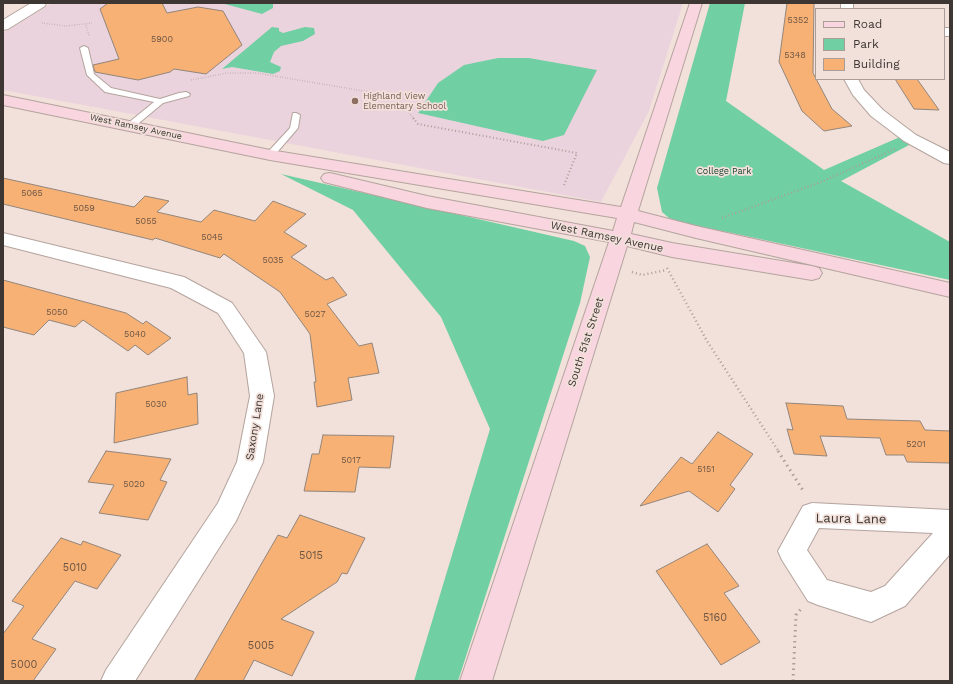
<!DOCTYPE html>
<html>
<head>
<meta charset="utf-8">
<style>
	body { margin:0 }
	#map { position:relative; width:953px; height:684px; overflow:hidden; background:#f2e0da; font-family:"Work Sans",sans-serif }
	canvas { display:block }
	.frame { position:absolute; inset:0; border:4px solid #3d3633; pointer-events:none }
	.legend { position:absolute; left:815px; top:8px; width:130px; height:72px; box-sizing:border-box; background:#f2e0da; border:1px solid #aa9c97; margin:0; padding:5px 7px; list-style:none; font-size:12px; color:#3d3633 }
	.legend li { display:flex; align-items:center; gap:8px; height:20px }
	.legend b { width:20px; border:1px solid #aa9c97 }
</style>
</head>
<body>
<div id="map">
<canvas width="953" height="684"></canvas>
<div class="frame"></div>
<ul class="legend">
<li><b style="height:5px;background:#f8d5df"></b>Road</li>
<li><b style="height:11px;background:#71cfa4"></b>Park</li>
<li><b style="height:11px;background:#f7b175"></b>Building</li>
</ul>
</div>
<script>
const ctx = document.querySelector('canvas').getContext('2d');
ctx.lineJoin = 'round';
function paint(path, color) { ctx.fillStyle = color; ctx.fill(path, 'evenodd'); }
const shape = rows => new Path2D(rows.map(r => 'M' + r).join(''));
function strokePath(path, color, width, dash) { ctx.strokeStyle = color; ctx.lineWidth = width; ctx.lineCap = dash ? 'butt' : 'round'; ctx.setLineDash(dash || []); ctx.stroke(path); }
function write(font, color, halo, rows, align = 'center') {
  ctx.font = font + ' "Work Sans",sans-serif'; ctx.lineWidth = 3.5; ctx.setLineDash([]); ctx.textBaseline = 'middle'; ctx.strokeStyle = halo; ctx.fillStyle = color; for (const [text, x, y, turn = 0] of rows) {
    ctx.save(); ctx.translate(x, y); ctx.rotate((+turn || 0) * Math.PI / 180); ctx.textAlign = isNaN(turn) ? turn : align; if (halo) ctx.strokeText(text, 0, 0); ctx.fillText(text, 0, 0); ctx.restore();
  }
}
paint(shape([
	[52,3,683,3,649,111,601,202,3,90,3,33]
]), '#ebd3de');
paint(shape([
	[221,3,273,3,273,8,262,14],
	[710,3,745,3,726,101,824,170,900,137,911,144,841,181,950,242,950,280,732,233,687,224,669,218,662,212,657,188],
	[272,27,279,28,279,31,283,33,305,27,314,28,315,34,303,41,281,46,274,52,270,62,281,67,280,71,273,74,232,67,222,69],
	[498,58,529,58,597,70,564,135,543,141,418,113,438,83,464,65],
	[281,174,574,241,585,246,590,257,580,303,458,681,414,681,490,429,441,317,353,210]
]), '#71cfa4');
const building = shape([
	[108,3,162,3,167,13,198,7,223,11,242,45,206,74,174,69,170,72,138,80,95,72,93,65,119,59,100,9,108,3],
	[787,3,814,3,813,73,832,109,852,126,824,131,802,111,779,62,787,3],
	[895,79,917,79,939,110,914,109,895,79],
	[3,178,134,207,145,196,169,201,157,212,201,222,214,210,255,221,273,201,306,214,284,232,307,246,291,257,326,280,333,277,347,295,327,304,359,346,372,343,379,373,348,378,352,400,317,407,314,382,316,382,310,334,280,292,224,254,220,258,155,238,153,240,3,204,3,178],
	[3,280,126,313,143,324,146,321,171,338,148,355,135,345,128,351,83,320,75,327,49,320,34,335,3,327,3,280],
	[187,377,188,395,197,393,198,424,114,443,116,393,187,377],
	[786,403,843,406,847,419,920,421,925,430,950,431,950,463,907,462,904,455,886,455,880,438,820,436,827,456,794,454,787,429,793,430,786,403],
	[718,432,753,454,730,485,735,489,718,512,689,491,640,506,681,457,692,464,718,432],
	[323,435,394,436,390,468,359,467,355,492,304,491,312,454,319,454,323,435],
	[106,451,171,459,160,480,167,482,148,520,99,513,114,485,88,482,106,451],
	[300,515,365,538,347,574,342,573,337,582,281,619,314,632,292,676,254,660,243,681,194,681,278,535,287,538,300,515],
	[61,538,81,545,83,541,121,555,97,589,75,581,32,639,56,649,33,681,3,681,3,634,24,606,12,601,61,538],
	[707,544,739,586,724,593,760,642,721,665,656,571,707,544]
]);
paint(building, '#f7b175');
strokePath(building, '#92857b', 1);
const lane = shape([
	[84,46,88,48,94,74,111,88,160,99,179,93,186,92,190,94,189,96,163,103,133,128,127,128,127,124,154,102,105,92,87,75,80,48,84,46],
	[293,113,296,113,300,115,298,128,273,157,267,157,266,155,267,153,290,128,293,113]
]);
const street = shape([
	[31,3,46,3,45,6,8,29,3,30,3,20,31,3],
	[841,3,853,3,853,9,841,9,841,3],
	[944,28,950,28,950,36,944,36,944,28],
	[844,79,858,79,864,90,883,110,916,135,950,152,950,164,944,163,904,141,871,116,853,95,844,79],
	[3,233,184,277,232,303,266,352,274,396,263,462,236,521,135,681,101,681,106,670,218,503,237,462,250,396,244,353,218,313,171,288,3,245,3,233],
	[812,503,950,510,950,554,905,606,871,622,818,605,808,601,782,560,778,551,803,506,812,503],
	[819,528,933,533,885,586,871,592,827,580,807,550,819,528]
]);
const secondary = shape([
	[690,3,702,3,638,211,696,226,950,283,950,297,696,238,634,222,631,234,672,243,812,266,819,268,822,273,819,278,812,280,672,257,627,246,492,681,460,681,609,242,427,208,324,182,321,178,324,174,330,173,427,196,613,231,617,218,270,160,3,105,3,95,270,150,621,207,690,3]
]);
strokePath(lane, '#b4a49e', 2);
strokePath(street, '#b4a49e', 2);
strokePath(secondary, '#b4a49e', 2);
strokePath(shape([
	[42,23,66,26,92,23],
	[86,25,89,35],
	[191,80,227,73,257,73,387,95,400,101,414,119]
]), '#ab9d98', 1.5, [0.5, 2]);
strokePath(shape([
	[413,118,418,124,577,153,564,185],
	[722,218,821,182,895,149]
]), '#ab9d98', 2, [1, 2.5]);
strokePath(shape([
	[667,268,707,341,779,452],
	[632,272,642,275,667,270]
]), '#ab9d98', 2.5, [1, 3]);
strokePath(shape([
	[778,451,804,492],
	[793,681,796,615,801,609]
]), '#ab9d98', 3, [1.5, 4]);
paint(lane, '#fff');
paint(street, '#fff');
paint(secondary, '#f8d5df');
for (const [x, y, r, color] of [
	[355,101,4,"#8d6e63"]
]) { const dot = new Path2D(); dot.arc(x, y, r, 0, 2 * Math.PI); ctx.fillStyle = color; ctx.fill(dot); strokePath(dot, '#f2e0da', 1.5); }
write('9px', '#6c5544', null, [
	["5352",798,20],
	["5900",162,39],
	["5348",795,55],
	["5065",32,193],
	["5059",84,208],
	["5055",146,221],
	["5045",212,237],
	["5035",273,260],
	["5050",57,312],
	["5027",315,314],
	["5040",135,334],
	["5030",156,404],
	["5201",916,444],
	["5017",351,460],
	["5151",706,469],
	["5020",134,484]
]);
write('9px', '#785e54', '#f2e0da', [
	["Highland View",363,96],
	["Elementary School",363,106]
], 'left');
write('9px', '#3d3633', '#f2e0da', [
	["West Ramsey Avenue",136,127,12]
]);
write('9px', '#1a4331', '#f2e0da', [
	["College Park",724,171]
]);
write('11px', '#3d3633', '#f2e0da', [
	["West Ramsey Avenue",607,237,12],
	["South 51st Street",586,342,-72],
	["Saxony Lane",255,427,-81]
]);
write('11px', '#6c5544', null, [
	["5015",311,556],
	["5010",75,568],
	["5160",715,618],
	["5005",261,646],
	["5000",24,665]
]);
write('13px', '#3d3633', '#f2e0da', [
	["Laura Lane",851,519,1]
]);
</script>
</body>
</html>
